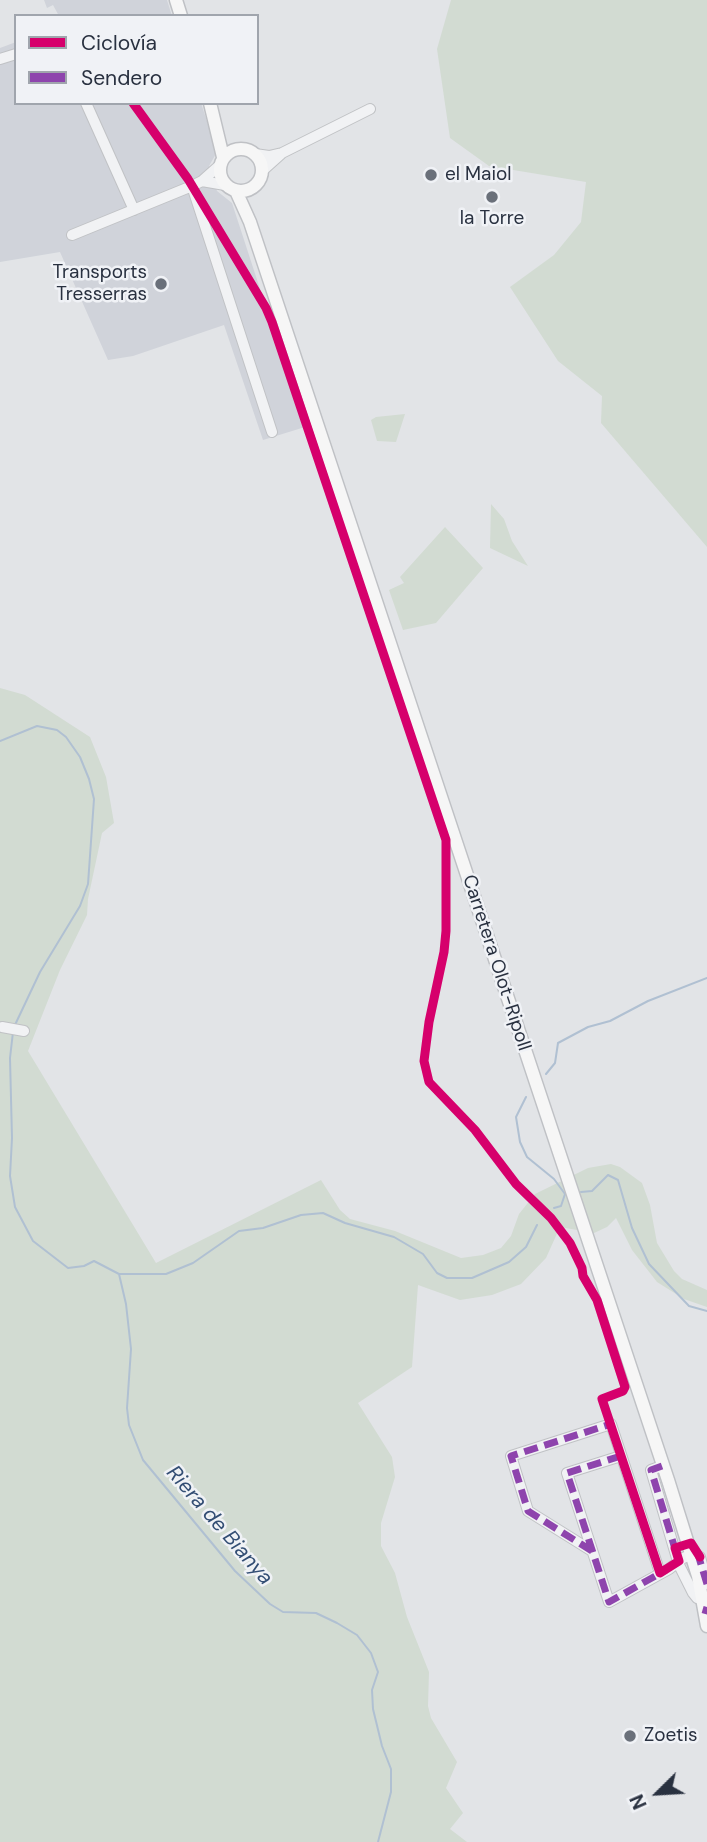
<!DOCTYPE html>
<html>
<head>
<meta charset="utf-8">
<style>
	body { margin:0 }
	#map { position:relative; width:707px; height:1842px; overflow:hidden; background:#e2e4e7; font-family:"DM Sans",sans-serif }
	canvas { display:block }
	.legend { position:absolute; left:14px; top:14px; width:245px; height:91px; box-sizing:border-box; background:#f0f2f6; border:2px solid #a0a5ad; margin:0; padding:9px 12px; list-style:none; font-size:21px; color:#293140 }
	.legend li { display:flex; align-items:center; gap:14px; height:35px }
	.legend b { width:35px; border:2px solid #a0a5ad }
	.north { position:absolute; left:623px; top:1758px; width:70px; height:70px; -webkit-text-stroke:5px #f0f2f6; paint-order:stroke; rotate:246deg; font-size:19px; font-weight:700; line-height:28px; text-align:center; color:#293140 }
	.north::after { content:''; display:block; margin:auto; width:24px; height:32px; background:#293140; clip-path:polygon(50% 0,100% 100%,50% 72%,0 100%) }
</style>
</head>
<body>
<div id="map">
<canvas width="707" height="1842"></canvas>
<ul class="legend">
<li><b style="height:9px;background:#d6006c"></b>Ciclovía</li>
<li><b style="height:9px;background:#8e44ad"></b>Sendero</li>
</ul>
<div class="north">N</div>
</div>
<script>
const ctx = document.querySelector('canvas').getContext('2d');
ctx.lineJoin = 'round';
function paint(path, color) { ctx.fillStyle = color; ctx.fill(path, 'evenodd'); }
const shape = rows => new Path2D(rows.map(r => 'M' + r).join(''));
function strokePath(path, color, width, dash) { ctx.strokeStyle = color; ctx.lineWidth = width; ctx.lineCap = dash ? 'butt' : 'round'; ctx.setLineDash(dash || []); ctx.stroke(path); }
function write(font, color, halo, rows, align = 'center') {
  ctx.font = font + ' "DM Sans",sans-serif'; ctx.lineWidth = 5; ctx.setLineDash([]); ctx.textBaseline = 'middle'; ctx.strokeStyle = halo; ctx.fillStyle = color; for (const [text, x, y, turn = 0] of rows) {
    ctx.save(); ctx.translate(x, y); ctx.rotate((+turn || 0) * Math.PI / 180); ctx.textAlign = isNaN(turn) ? turn : align; if (halo) ctx.strokeText(text, 0, 0); ctx.fillText(text, 0, 0); ctx.restore();
  }
}
paint(shape([
	[44,0,167,0,172,16,59,16,53,5,47,8],
	[16,42,16,103,201,103,217,152,209,166,217,191,232,203,305,427,263,440,224,325,133,356,108,360,60,252,0,262,0,48]
]), '#d0d3da');
paint(shape([
	[451,0,707,0,707,547,601,423,602,396,558,361,510,287,554,255,581,222,586,182,489,166,450,138,437,49],
	[405,414,396,442,377,441,371,420,376,417],
	[491,504,504,519,512,541,528,566,490,548],
	[445,527,483,568,436,623,403,630,389,590,404,583,400,577],
	[0,688,25,695,90,737,106,777,114,823,102,833,88,899,87,915,60,970,28,1051,156,1263,321,1180,340,1210,350,1219,395,1231,461,1258,483,1255,501,1248,511,1236,519,1214,535,1194,588,1168,611,1164,620,1167,642,1183,650,1205,657,1243,674,1271,682,1279,707,1290,707,1307,684,1299,657,1282,632,1250,616,1218,607,1227,594,1233,560,1227,546,1258,521,1284,492,1295,460,1300,418,1285,412,1367,358,1403,392,1457,395,1477,381,1523,381,1546,395,1573,407,1617,429,1672,428,1706,431,1718,457,1762,446,1788,463,1813,450,1829,467,1842,0,1842]
]), '#d2dbd2');
strokePath(shape([
	[0,741,37,726,57,730,66,737,80,757,89,779,94,799,88,884,80,906,40,972,14,1027],
	[13,1032,10,1058,12,1138,10,1176,15,1207,33,1241,68,1268,84,1266,94,1261,119,1274,126,1304,131,1349,127,1408,129,1425,143,1460,235,1571,270,1604,283,1612,316,1613,337,1623,357,1635,371,1653,378,1672,372,1690,373,1709,382,1746,391,1769,391,1792,378,1842],
	[546,1074,555,1063,558,1043,588,1027,610,1021,648,1001,707,978],
	[526,1097,516,1117,520,1142,527,1157,554,1179,565,1194,561,1206,554,1208],
	[581,1192,592,1191,608,1175,618,1180,632,1228,649,1264,689,1306,707,1311],
	[119,1274,166,1274,193,1263,239,1231,263,1228,301,1215,323,1213,345,1223,394,1237,423,1254,437,1273,447,1278,472,1278,509,1262,526,1247,537,1225]
]), '#b0c0d2', 2);
const minor = shape([
	[0,59,16,54],
	[86,103,134,210],
	[255,154,269,156,282,153,370,109],
	[262,171,281,154],
	[202,181,225,185],
	[192,186,272,432],
	[72,235,192,186,202,181,220,165],
	[2,1027,24,1031],
	[621,1456,567,1473,609,1602,669,1569,683,1558,691,1555],
	[662,1466,651,1470,679,1565,693,1593,697,1598,703,1600],
	[592,1551,528,1511,511,1456,611,1424,660,1573],
	[700,1557,707,1584]
]);
const major = shape([
	[176,0,181,16],
	[210,103,223,157],
	'220 170a21 21 0 1 1 42 0a21 21 0 1 1-42 0Z',
	[236,191,250,222,668,1480,698,1576,707,1626]
]);
strokePath(minor, '#c0c2c5', 12);
strokePath(major, '#bfc1c5', 15);
strokePath(minor, '#f1f2f4', 10);
strokePath(major, '#f6f6f6', 12);
strokePath(shape([
	[621,1456,567,1473,609,1602,666,1570],
	[662,1466,651,1470,676,1552],
	[592,1551,528,1511,511,1456,611,1424,612,1428],
	[697,1551,707,1584],
	[705,1614,707,1607]
]), '#8e44ad', 7, [14, 7]);
strokePath(shape([
	[133,103,188,179,266,308,272,322,446,840,446,931,444,952,429,1022,424,1061,429,1082,475,1130,516,1184,551,1218,570,1243,582,1268,583,1276,597,1300,625,1387,623,1391,602,1399,660,1573,679,1561,675,1548,691,1543,700,1557]
]), '#d6006c', 9);
for (const [x, y, r, color] of [
	[431,175,7,"#6a707a"],
	[492,197,7,"#6a707a"],
	[161,284,7,"#6a707a"],
	[630,1736,7,"#6a707a"]
]) { const dot = new Path2D(); dot.arc(x, y, r, 0, 2 * Math.PI); ctx.fillStyle = color; ctx.fill(dot); strokePath(dot, '#f0f2f6', 2.5); }
write('19px', '#293140', '#f0f2f6', [
	["el Maiol",445,175],
	["la Torre",492,219,"center"],
	["Transports",147,273,"right"],
	["Tresserras",147,295,"right"],
	["Zoetis",644,1736]
], 'left');
write('19px', '#293140', '#f0f2f6', [
	["Carretera Olot-Ripoll",496,963,72]
]);
write('italic 21px', '#334e74', '#f0f2f6', [
	["Riera de Bianya",219,1526,49]
]);
</script>
</body>
</html>
